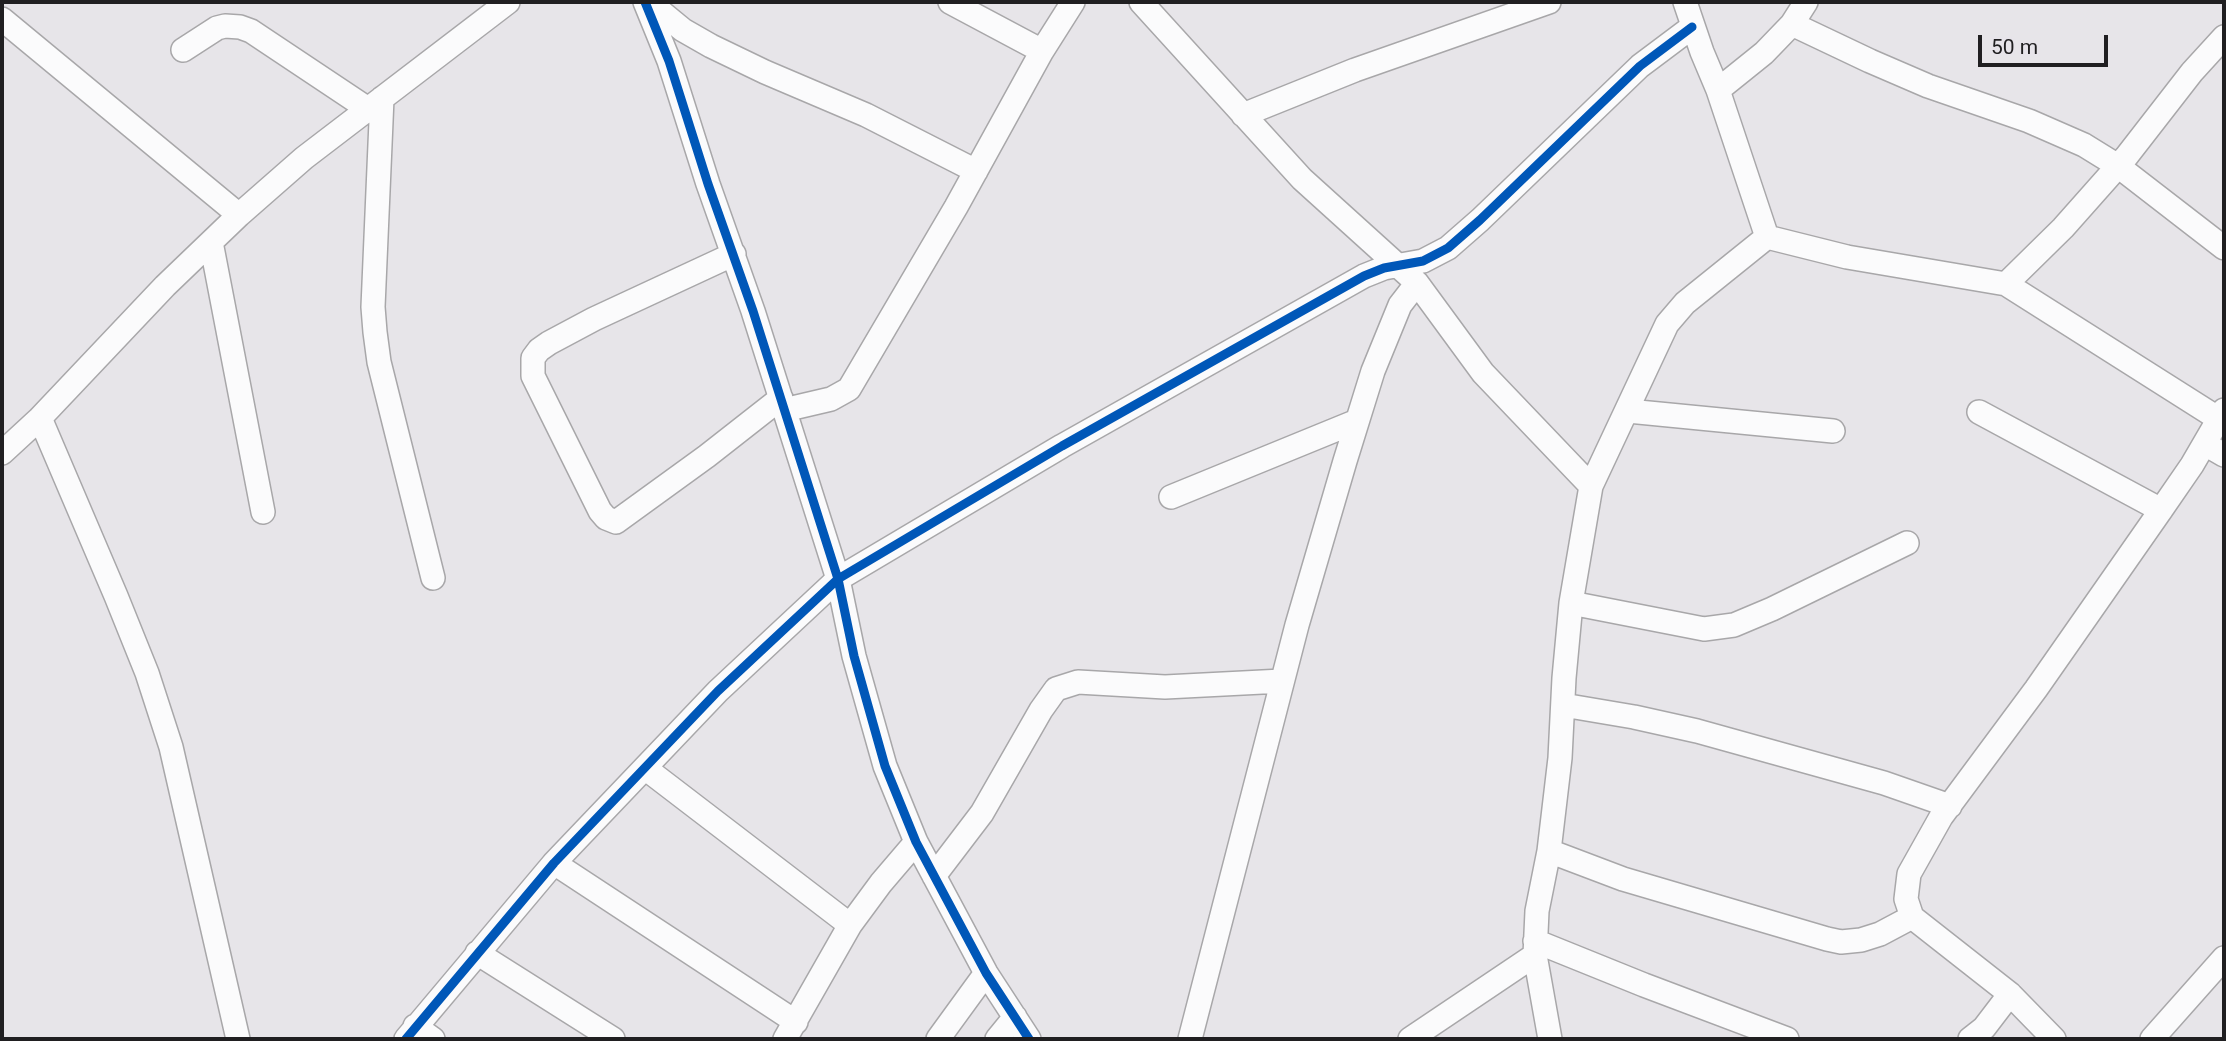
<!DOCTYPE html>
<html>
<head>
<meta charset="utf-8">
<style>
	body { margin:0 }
	#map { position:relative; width:2226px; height:1041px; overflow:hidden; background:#e7e5e9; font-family:Roboto,sans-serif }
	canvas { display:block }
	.frame { position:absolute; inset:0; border:4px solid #201f21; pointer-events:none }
	.scale { position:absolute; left:1978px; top:35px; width:130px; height:32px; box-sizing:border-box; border:4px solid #201f21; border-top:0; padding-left:9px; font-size:21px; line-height:24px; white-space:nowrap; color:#201f21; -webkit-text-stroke:5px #e7e4ea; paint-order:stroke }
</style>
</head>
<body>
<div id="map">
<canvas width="2226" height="1041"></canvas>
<div class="frame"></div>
<div class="scale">50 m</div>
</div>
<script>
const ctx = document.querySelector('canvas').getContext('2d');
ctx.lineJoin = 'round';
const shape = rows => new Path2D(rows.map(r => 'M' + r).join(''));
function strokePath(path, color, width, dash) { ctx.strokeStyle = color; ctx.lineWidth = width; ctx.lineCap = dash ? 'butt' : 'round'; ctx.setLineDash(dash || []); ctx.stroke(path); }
const minor = shape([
	[645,2,669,61,708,184,753,311,838,579,854,656,885,766,916,842,986,973,1029,1039],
	[649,2,683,30,711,46,765,72,866,115,976,171],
	[950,2,1042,51],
	[1141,2,1302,179,1417,283,1483,373,1591,486],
	[1685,2,1702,52,1718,90,1767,237],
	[2,19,239,215],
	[1792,24,1870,61,1928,86,2029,121,2084,145,2118,166,2224,248],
	[183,50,217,28,225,26,240,27,251,31,368,109],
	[1718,90,1764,53,1792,24,1806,2],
	[382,98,373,307,375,332,379,362,433,578],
	[1243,115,1355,70,1549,2],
	[1767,237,1847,257,2006,284,2063,228,2126,157,2192,72,2224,37],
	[211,242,263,512],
	[734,254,594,319,549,343,539,350,533,358,533,376,600,511,606,518,616,522,707,456,781,398],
	[2006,284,2219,419],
	[784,410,831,399,849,389,956,207,1042,51,1073,2],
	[1628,411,1833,431],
	[1979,412,2161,510],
	[40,418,116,596,147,673,171,747,238,1039],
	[2205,444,2224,455],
	[2,453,40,418,165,286,239,215,304,158,508,2],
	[1171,497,1357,421],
	[1571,603,1704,629,1734,625,1772,609,1907,543],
	[1563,705,1634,717,1697,731,1884,783,1950,806],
	[645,768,850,925],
	[1549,851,1623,879,1827,939,1841,942,1861,940,1880,934,1912,917],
	[554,863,796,1022],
	[934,876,982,813,1041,710,1056,689,1078,682,1165,687,1282,681],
	[1535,941,1644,985,1787,1039],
	[477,953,613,1039],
	[415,1026,433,1039],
	[406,1039,554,863,718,691,838,579,1062,446,1364,276,1384,268,1423,261,1448,248,1480,220,1640,66,1692,27],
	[785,1039,850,925,881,883,916,842],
	[938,1039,986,973],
	[997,1039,1015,1017],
	[1190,1039,1297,625,1345,461,1373,371,1400,305,1417,283],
	[1410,1039,1535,955],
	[1550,1039,1535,955,1537,911,1549,851,1560,758,1564,678,1571,603,1591,486,1667,324,1685,303,1767,237],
	[1970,1039,1984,1028,2010,994],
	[2054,1039,2010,994,1912,917,1906,899,1909,874,1941,817,2036,689,2161,510,2192,465,2224,410],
	[2152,1039,2224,958]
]);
strokePath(minor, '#a8a7a9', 26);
strokePath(minor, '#fbfbfc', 23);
strokePath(shape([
	[645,2,669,61,708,184,753,311,838,579,854,656,885,766,916,842,986,973,1029,1039],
	[406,1039,554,863,718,691,838,579,1062,446,1364,276,1384,268,1423,261,1448,248,1480,220,1640,66,1692,27]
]), '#0057b8', 9);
</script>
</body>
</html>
